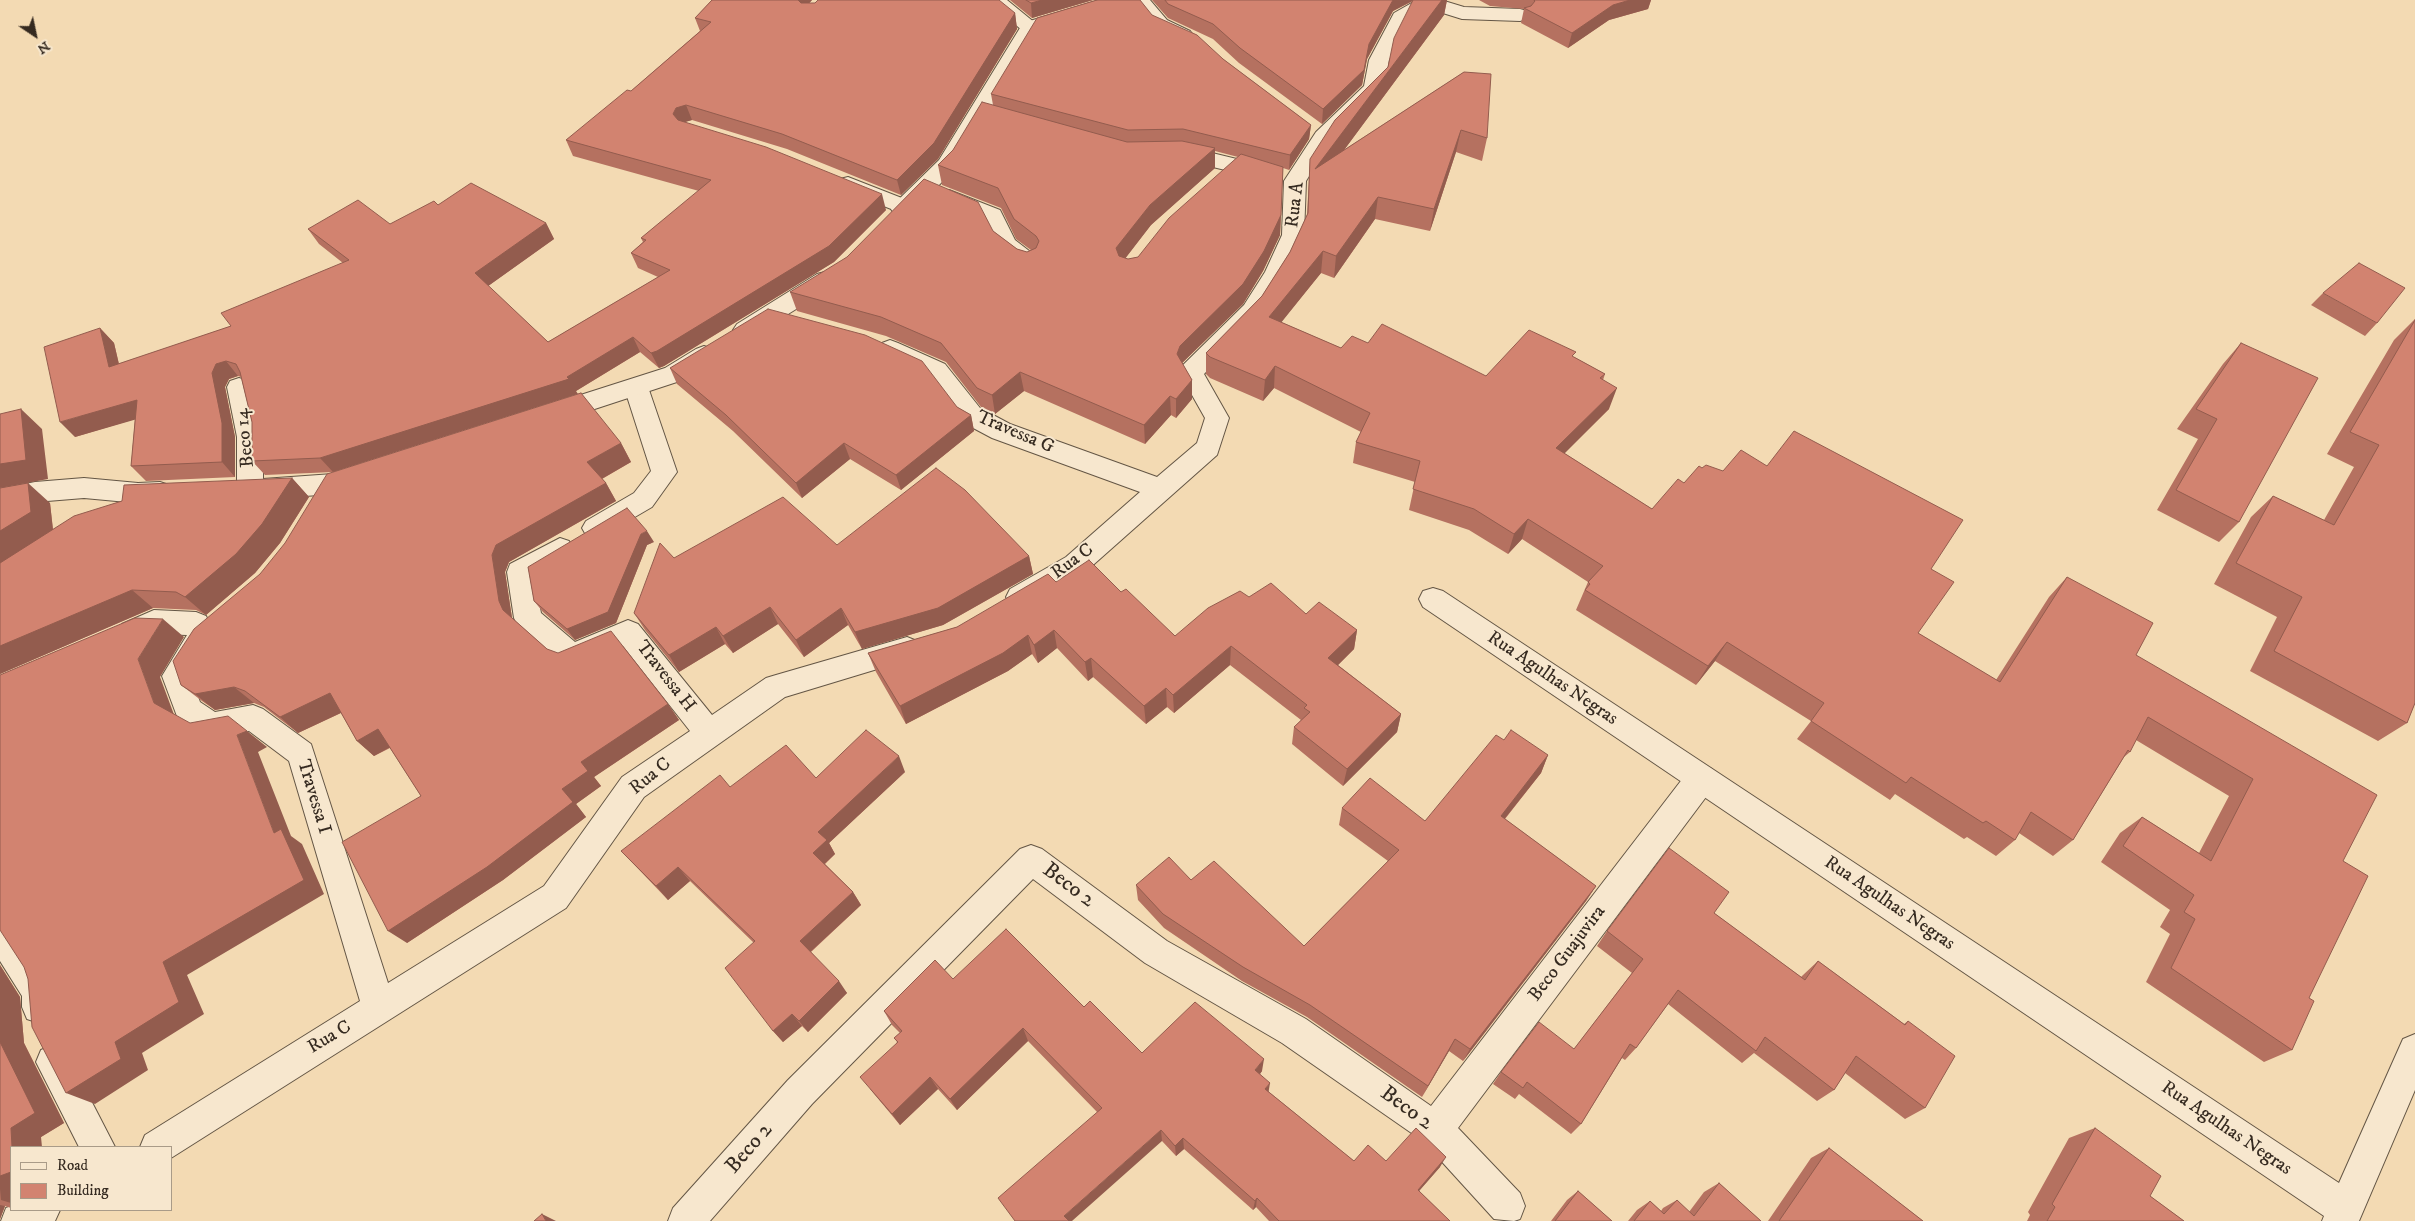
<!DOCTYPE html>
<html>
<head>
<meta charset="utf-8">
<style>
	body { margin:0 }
	#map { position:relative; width:2415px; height:1221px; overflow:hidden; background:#f3dab3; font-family:"IM FELL DW Pica",serif }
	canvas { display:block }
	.legend { position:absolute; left:10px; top:1146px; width:162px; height:65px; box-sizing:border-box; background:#f7e7ce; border:1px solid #a99b88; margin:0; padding:6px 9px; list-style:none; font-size:15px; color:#352a20 }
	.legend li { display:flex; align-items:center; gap:10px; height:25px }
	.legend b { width:25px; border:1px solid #a99b88 }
	.north { position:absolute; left:10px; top:10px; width:50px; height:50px; -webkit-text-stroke:4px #f7e7ce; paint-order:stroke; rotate:146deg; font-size:14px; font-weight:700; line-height:20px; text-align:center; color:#352a20 }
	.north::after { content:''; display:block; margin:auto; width:18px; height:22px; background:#352a20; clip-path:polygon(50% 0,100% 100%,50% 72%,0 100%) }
</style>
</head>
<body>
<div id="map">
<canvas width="2415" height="1221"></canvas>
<ul class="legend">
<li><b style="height:6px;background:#f7e7ce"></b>Road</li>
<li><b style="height:14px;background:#d28370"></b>Building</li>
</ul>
<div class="north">N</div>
</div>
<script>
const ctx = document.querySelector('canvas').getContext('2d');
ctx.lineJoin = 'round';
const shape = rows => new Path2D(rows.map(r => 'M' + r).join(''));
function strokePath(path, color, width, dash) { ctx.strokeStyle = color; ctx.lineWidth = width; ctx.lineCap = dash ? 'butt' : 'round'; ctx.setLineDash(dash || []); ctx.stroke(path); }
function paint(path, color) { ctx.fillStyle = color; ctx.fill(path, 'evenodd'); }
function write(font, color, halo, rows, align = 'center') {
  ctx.font = font + ' "IM FELL DW Pica",serif'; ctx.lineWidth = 4; ctx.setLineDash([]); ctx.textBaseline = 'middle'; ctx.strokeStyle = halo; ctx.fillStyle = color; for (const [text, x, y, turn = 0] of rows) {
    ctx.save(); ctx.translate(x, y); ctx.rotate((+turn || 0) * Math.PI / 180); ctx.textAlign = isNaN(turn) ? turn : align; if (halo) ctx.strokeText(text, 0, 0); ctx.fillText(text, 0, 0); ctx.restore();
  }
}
const lane = shape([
	[986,0,1007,0,1040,27,1037,31,1030,33,1023,31,986,0],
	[1131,0,1150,0,1167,20,1190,31,1193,35,1190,39,1183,41,1153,28,1131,0],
	[1417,0,1441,0,1464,7,1520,9,1527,11,1530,15,1527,19,1520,21,1462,19,1430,9,1409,20,1389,60,1384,88,1331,141,1306,181,1304,235,1287,273,1260,317,1204,374,1229,418,1217,455,1084,573,1030,605,1020,608,1010,605,1006,597,1010,589,1066,557,1140,492,992,438,962,422,927,376,882,355,878,349,882,343,890,340,898,343,945,364,980,408,1010,424,1157,477,1197,443,1205,418,1179,372,1182,366,1244,305,1265,272,1282,235,1284,181,1316,132,1364,86,1369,60,1394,13,1417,0],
	[1179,145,1274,168,1277,173,1274,178,1266,180,1172,157,1168,152,1172,147,1179,145],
	[848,177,912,202,915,207,912,212,904,214,840,189,837,184,840,179,848,177],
	[949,190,1000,210,1015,240,1037,257,1040,262,1037,267,1029,270,1021,267,998,250,983,220,941,202,938,197,941,192,949,190],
	[239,378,248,381,251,387,263,437,263,489,259,496,250,499,241,496,237,489,237,437,227,387,230,381,239,378],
	[636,378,645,381,648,387,677,472,652,507,604,535,595,538,586,535,582,528,586,521,634,493,651,471,624,387,627,381,636,378],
	[560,538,569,541,573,549,569,557,534,577,541,613,575,642,628,620,638,624,712,715,766,678,776,675,907,637,917,641,921,649,917,657,785,697,644,797,566,908,171,1158,171,1147,140,1147,145,1135,360,1001,289,761,249,731,212,738,178,719,162,676,187,635,156,634,132,644,122,640,118,632,122,624,154,610,196,612,206,616,216,637,191,677,200,702,215,712,253,705,263,709,311,744,388,983,544,886,622,777,690,731,623,646,571,668,561,664,518,626,514,618,507,572,510,564,560,538],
	[1701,766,1712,769,1716,779,1712,789,1458,1128,1520,1193,1525,1206,1520,1219,1514,1221,1494,1219,1423,1141,1282,1043,1145,963,1033,879,812,1104,710,1221,668,1221,673,1208,788,1080,1020,849,1031,845,1042,849,1167,941,1306,1019,1431,1106,1690,769,1701,766],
	[0,917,11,921,50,981,54,992,56,1007,51,1019,39,1023,27,1019,22,1007,22,996,0,961,0,917],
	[53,1045,65,1050,115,1147,79,1147,36,1062,41,1050,53,1045],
	[11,1206,11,1210,60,1210,55,1221,1,1221,6,1208,11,1206]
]);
const street = shape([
	[1100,0,1129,0,1127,4,1037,31,955,169,910,214,902,216,894,214,891,209,894,204,939,160,1023,23,1100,0],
	[825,272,833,274,836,280,833,286,753,336,745,338,737,336,733,330,737,324,817,274,825,272],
	[704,346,712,349,716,355,712,361,683,380,552,423,543,421,540,414,543,407,665,368,696,349,704,346],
	[356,467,365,470,369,477,365,484,333,494,263,499,254,496,250,489,254,482,263,479,333,474,356,467],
	[84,478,138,483,160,482,169,485,173,492,169,499,160,502,138,503,84,498,35,502,0,509,0,489,35,482,84,478],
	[1433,588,1443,591,2339,1183,2403,1039,2415,1034,2415,1090,2359,1221,2322,1221,2324,1216,1423,607,1419,599,1423,591,1433,588]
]);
strokePath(lane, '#645645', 2);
strokePath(street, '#645645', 2);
paint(lane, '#f7e7ce');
paint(street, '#f7e7ce');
paint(shape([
	[712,0,812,0,809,3,1015,13,1017,29,938,159,901,195,787,149,692,120,684,122,886,210,834,262,664,366,659,368,640,352,576,391,333,472,265,475,252,461,252,422,241,377,238,376,229,379,225,387,235,437,235,477,146,481,131,466,135,419,75,437,100,328,114,343,119,364,231,326,343,263,319,244,308,229,390,224,438,205,546,223,554,239,488,286,548,342,658,277,638,268,631,253,643,242,641,238,699,191,573,156,566,140,631,91,700,31,695,18],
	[1010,0,1093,0,1032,18],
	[1152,0,1447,0,1444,15,1344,150,1464,72,1487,138,1482,161,1456,152,1430,231,1375,219,1334,278,1321,273,1281,322,1341,348,1368,343,1486,376,1574,357,1605,374,1603,380,1609,409,1564,453,1652,509,1702,468,1931,569,1918,633,1996,680,2049,597,2067,577,2136,655,2343,861,2309,998,2292,1050,2264,1062,2146,982,2170,934,2160,927,2170,910,2101,862,2120,833,2142,817,2199,853,2229,796,2136,740,2130,752,2124,757,2073,840,2053,856,2019,833,2015,840,1996,856,1967,837,1964,839,1895,794,1890,800,1797,739,1811,721,1715,661,1696,685,1576,610,1588,582,1522,539,1508,554,1469,530,1409,510,1415,482,1353,463,1356,442,1361,432,1274,388,1263,401,1210,378,1206,374,1206,353,1262,296,1290,252,1307,215,1310,159,1388,67,1413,1,1393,11,1367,59,1362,85,1322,124,1239,63,1213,39,1168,18],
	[1479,0,1651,0,1648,9,1609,20,1568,48,1521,23,1524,9,1490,6],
	[1152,15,1223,59,1311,125,1309,139,1289,170,1283,168,1280,235,1263,271,1243,304,1182,363,1192,380,1192,399,1176,418,1171,415,1145,444,1024,391,995,414,981,407,946,362,886,336,797,311,790,292,993,231,1017,249,1027,252,1031,250,1016,239,1001,208,942,185,938,165,953,150,993,105,991,94],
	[1215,151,1238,157,1138,257,1128,259,1125,258,1151,225,1215,168],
	[2323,293,2377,323,2365,336,2311,305],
	[2415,319,2415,703,2407,723,2378,741,2250,671,2277,617,2214,584,2251,517,2273,496,2324,520,2354,467,2327,454,2394,340],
	[2241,343,2239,522,2219,542,2157,510,2198,439,2177,429,2223,364],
	[670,368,957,407,971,415,974,431,901,490,850,459,802,498,733,431,677,384],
	[621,443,631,462,602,479,606,483,616,501,509,562,505,572,512,618,547,649,668,704,679,720,594,777,601,786,576,804,586,817,503,880,407,943,421,796,390,748,374,756,357,741,341,713,298,733,264,707,254,703,215,710,202,701,181,685],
	[292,478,309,497,280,543,255,573,206,615,196,610,153,608,0,674,0,488,50,503,53,529],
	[654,542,647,545,616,623,575,640,543,612,534,601,528,567],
	[837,545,1029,556,1033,574,943,625,862,649,848,625,804,657,778,624,733,653,725,644,679,672,645,630,634,613,674,558],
	[1056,582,1121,592,1175,636,1249,597,1357,630,1354,649,1338,665,1401,714,1397,732,1343,786,1292,744,1294,727,1301,720,1230,665,1174,713,1167,707,1146,724,1093,677,1088,681,1057,648,1038,663,1032,654,1008,671,906,724,876,672,868,653,957,627],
	[1504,740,1548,755,1541,773,1505,819,1596,886,1586,901,1463,1061,1449,1051,1422,1097,1307,1017,1242,981,1164,928,1138,900,1136,885,1191,880,1304,946,1388,861,1339,825,1342,808,1425,821],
	[905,772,829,843,835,854,825,864,853,892,861,905,811,952,847,993,808,1032,802,1026,783,1042,773,1031,753,942,690,881,668,900,621,851,730,787,816,778],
	[1714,913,1801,977,1803,975,1818,961,1904,1024,1908,1021,1925,1108,1905,1119,1845,1073,1834,1090,1817,1101,1754,1053,1742,1063,1668,1004,1636,1048,1625,1060,1622,1058,1581,1124,1571,1134,1519,1094,1515,1099,1493,1084,1501,1072,1574,1049,1632,973,1597,946,1607,931],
	[0,965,20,997,24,1043,64,1123,41,1137,11,1147,11,1208,5,1206,0,1219],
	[953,979,1084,1007,1142,1053,1262,1071,1260,1074,1269,1092,1354,1161,1386,1161,1440,1167,1419,1191,1450,1221,1269,1221,1256,1207,1253,1210,1184,1149,1176,1156,1162,1141,1097,1112,1028,1041,957,1110,938,1089,900,1125,870,1089,897,1042,894,1038,900,1033,892,1025,884,1011],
	[2095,1128,2150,1196,2184,1221,2027,1221,2030,1215,2028,1212,2069,1138],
	[1829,1148,1923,1221,1768,1221,1811,1158],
	[1719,1183,1761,1221,1628,1221,1637,1210,1650,1201,1661,1211,1663,1208,1677,1200,1689,1212,1704,1192],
	[1578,1191,1612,1221,1551,1221,1567,1200]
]), '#b57160');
paint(shape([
	[797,0,812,0,800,14],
	[1042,0,1093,0,1032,18,1031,3],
	[1393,0,1414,0,1393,11,1367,59,1362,85,1322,124,1323,109,1369,44],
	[1442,0,1447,0,1444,15,1313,192,1315,169],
	[1630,0,1651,0,1648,9,1609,20,1568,48,1572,33,1613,5],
	[1015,13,1017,29,938,159,901,195,897,180],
	[686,105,692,120,682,123,679,130,673,114,676,108],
	[1311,125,1309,139,1289,170,1290,155],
	[1461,130,1456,152,1430,231,1434,209],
	[1215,148,1215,168,1151,225,1118,268,1116,248,1150,205],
	[882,194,886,210,834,262,664,366,659,368,651,353],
	[1378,197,1375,219,1334,278,1336,256],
	[1281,215,1280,235,1263,271,1243,304,1180,365,1177,354,1180,346],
	[546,223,554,239,484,289,475,273],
	[1323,251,1321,273,1268,339,1269,317],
	[100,328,114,343,123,382,109,367],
	[633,337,640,352,576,391,578,394,333,472,320,458,567,377],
	[226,361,238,376,229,379,225,387,235,437,235,477,222,462,212,373,216,364],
	[1275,366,1274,388,1263,401,1265,380],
	[1020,372,1024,391,995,414,992,395],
	[1192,380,1192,399,1176,418,1176,399],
	[1617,388,1609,409,1549,469,1556,448],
	[1170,396,1171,415,1145,444,1144,425],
	[137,400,151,415,75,437,60,422],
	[21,409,42,429,48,479,0,488,0,464],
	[971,415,974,431,901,490,896,475],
	[621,443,631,462,598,481,587,462],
	[844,443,850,459,802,498,796,483],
	[292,478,309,497,280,543,255,573,206,615,185,597],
	[28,483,50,503,53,531,0,564,0,531],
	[606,483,616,501,509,562,505,572,512,618,503,610,499,601,492,555,496,545],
	[1528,519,1522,539,1508,554,1514,534],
	[647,531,654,542,647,545,616,623,575,640,567,629,641,534],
	[1029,556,1033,574,943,625,862,649,855,632],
	[132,590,153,608,0,674,0,646],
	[770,607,778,624,733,653,723,636],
	[841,608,848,625,804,657,796,640],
	[163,619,184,637,160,677,176,720,154,703,138,659],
	[716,627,725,644,679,672,669,655],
	[1054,630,1057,648,1038,663,1034,645],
	[1357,630,1354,649,1326,677,1328,658],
	[1028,635,1032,654,1008,671,906,724,900,706],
	[1727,642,1715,661,1696,685,1708,666],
	[1231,646,1230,665,1174,713,1173,695],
	[1091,658,1093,677,1088,681,1085,662],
	[234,687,254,703,215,710,195,694],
	[1166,688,1167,707,1146,724,1144,706],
	[330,693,347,710,298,733,280,717],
	[668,704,679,720,594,777,601,786,576,804,586,817,503,880,407,943,388,931,581,762],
	[1401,714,1397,732,1343,786,1347,769],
	[378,729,394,745,374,756,357,741],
	[247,731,267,747,258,752,291,836,302,844,324,894,187,975,204,1014,142,1053,148,1070,95,1104,66,1093,115,1042,163,962,274,833,237,735],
	[1548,755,1541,773,1494,832,1501,816],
	[899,756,905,772,829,843,835,854,821,867,813,853,818,832],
	[678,867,690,881,668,900,656,886],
	[1596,886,1586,901,1463,1061,1470,1049],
	[853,892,861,905,809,953,800,941],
	[0,965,20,997,24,1043,64,1123,41,1137,42,1147,12,1147,0,1042],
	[839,981,847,993,808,1032,799,1021],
	[792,1014,802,1026,783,1042,773,1031],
	[1023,1028,1028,1041,957,1110,950,1099],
	[1455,1039,1449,1051,1422,1097,1428,1086],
	[1264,1059,1262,1071,1254,1082,1255,1070],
	[930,1077,938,1089,900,1125,892,1114],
	[1270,1083,1268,1095,1265,1089],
	[1161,1130,1162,1141,1072,1221,1067,1221,1064,1216],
	[1183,1138,1184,1149,1176,1156,1175,1146],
	[1446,1157,1440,1167,1412,1199,1418,1190],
	[11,1172,11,1203,1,1200,0,1189,0,1176],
	[1257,1198,1256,1207,1253,1210,1255,1201],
	[0,1205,5,1206,0,1219],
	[542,1214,556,1221,546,1221]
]), '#935c4e');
const building = shape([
	[712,0,798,0,801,3,815,3,818,0,999,0,1015,13,934,143,897,180,782,134,686,105,676,108,673,114,678,120,766,147,882,194,829,246,657,351,651,353,633,337,567,377,569,379,320,458,252,461,252,422,240,372,236,364,226,361,216,364,212,373,222,423,222,462,131,466,137,400,60,422,44,347,100,328,109,367,231,326,221,313,349,260,308,229,358,200,390,224,434,201,438,205,471,183,546,223,475,273,548,342,670,270,631,253,646,240,641,238,711,180,566,140,627,90,631,91,711,22,695,18,712,0],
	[1026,0,1042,0,1031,3,1026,0],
	[1097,0,1140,0,1152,15,1197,35,1223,59,1311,125,1290,155,1183,129,1128,130,991,94,1037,18,1097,0],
	[1165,0,1393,0,1369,44,1364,70,1323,109,1240,48,1213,24,1168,4,1165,0],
	[1413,0,1442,0,1315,169,1464,72,1491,74,1487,138,1461,130,1434,209,1378,197,1336,256,1323,251,1269,317,1341,348,1352,336,1368,343,1382,324,1486,376,1529,330,1576,352,1572,356,1605,374,1600,378,1617,388,1556,448,1652,509,1678,479,1684,483,1699,466,1702,468,1706,465,1723,471,1741,450,1767,466,1794,431,1963,520,1931,569,1954,582,1918,633,2000,682,2067,577,2153,623,2136,655,2377,795,2343,861,2368,876,2309,998,2314,1001,2292,1050,2171,968,2195,919,2184,912,2194,895,2123,846,2142,817,2211,861,2253,779,2148,717,2130,752,2128,750,2073,840,2031,812,2015,840,1986,821,1983,823,1911,777,1906,783,1811,721,1824,703,1727,642,1708,666,1585,590,1590,584,1588,582,1603,566,1528,519,1514,534,1474,509,1413,489,1420,461,1356,442,1370,413,1275,366,1265,380,1210,357,1206,353,1262,296,1290,252,1308,213,1310,159,1335,120,1388,67,1394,38,1413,0],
	[1534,0,1630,0,1613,5,1572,33,1524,8,1531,6,1535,1,1534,0],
	[982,102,1127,142,1182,141,1215,148,1150,205,1116,248,1119,256,1128,259,1138,257,1169,218,1241,154,1283,167,1281,215,1264,251,1243,284,1180,346,1177,354,1192,380,1176,399,1170,396,1144,425,1020,372,992,395,977,388,941,343,881,317,790,292,847,257,924,179,978,202,993,231,1017,249,1027,252,1036,248,1039,241,1036,236,1014,219,998,188,938,165,953,150,982,102],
	[2359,263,2405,288,2377,323,2323,293,2359,263],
	[768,309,865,335,922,361,957,407,971,415,896,475,844,443,796,483,726,415,670,368,768,309],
	[2415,320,2415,703,2407,723,2274,651,2302,597,2236,563,2273,496,2334,525,2379,445,2350,432,2415,320],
	[2241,343,2318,378,2239,522,2176,490,2217,419,2196,409,2241,343],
	[581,393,621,443,587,462,606,483,496,545,492,555,499,601,503,610,547,649,558,653,611,631,668,704,581,762,588,771,562,789,573,802,487,867,388,931,342,842,421,796,378,729,357,741,330,693,280,717,245,691,234,687,195,694,181,685,173,661,194,629,260,574,285,543,327,474,581,393],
	[21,409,26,460,0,464,0,414,21,409],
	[936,468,965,490,1029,556,938,608,855,632,841,608,796,640,770,607,723,636,716,627,669,655,634,613,660,543,674,558,783,497,837,545,936,468],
	[292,478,262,524,236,554,185,597,176,592,132,590,0,646,0,563,74,516,122,501,124,485,292,478],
	[28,483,31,512,0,531,0,488,28,483],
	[627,508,647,531,641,534,608,612,567,629,534,601,528,567,627,508],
	[1089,560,1121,592,1126,589,1175,636,1208,608,1240,591,1249,597,1271,583,1306,614,1319,602,1357,630,1328,658,1401,714,1347,769,1294,727,1310,712,1304,708,1307,705,1231,646,1173,695,1166,688,1144,706,1091,658,1085,662,1054,630,1034,645,1028,635,1003,653,900,706,868,653,957,627,1048,574,1056,582,1089,560],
	[135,618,163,619,138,659,154,703,190,723,228,716,247,731,237,735,274,833,281,829,304,880,163,962,179,1002,115,1042,121,1059,66,1093,32,1027,28,979,24,967,0,930,0,675,135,618],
	[866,730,899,756,818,832,827,840,813,853,853,892,800,941,839,981,799,1021,792,1014,773,1031,725,968,755,941,678,867,656,886,621,851,720,775,730,787,786,745,816,778,866,730],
	[1511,730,1548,755,1501,816,1596,886,1470,1049,1455,1039,1428,1086,1310,1005,1243,967,1163,914,1136,885,1169,857,1191,880,1214,861,1304,946,1399,850,1342,808,1370,778,1425,821,1496,735,1504,740,1511,730],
	[1669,848,1729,892,1714,913,1805,980,1818,961,1905,1025,1908,1021,1955,1056,1925,1108,1856,1056,1834,1090,1765,1037,1756,1051,1678,990,1636,1048,1630,1044,1581,1124,1527,1082,1523,1088,1501,1072,1539,1022,1574,1049,1643,959,1607,931,1669,848],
	[1006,929,1084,1007,1090,1001,1142,1053,1195,1002,1264,1059,1255,1070,1270,1083,1265,1089,1354,1161,1368,1145,1386,1161,1416,1128,1446,1157,1418,1190,1450,1221,1279,1221,1257,1198,1255,1201,1183,1138,1175,1146,1161,1130,1064,1216,1069,1221,1015,1221,998,1198,1102,1108,1023,1028,950,1099,930,1077,892,1114,860,1077,898,1042,894,1038,902,1031,884,1011,935,960,953,979,1006,929],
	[0,1042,35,1113,11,1128,12,1147,11,1147,11,1172,0,1176,0,1042],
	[2095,1128,2161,1176,2150,1196,2184,1221,2047,1221,2055,1207,2052,1204,2095,1128],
	[1829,1148,1923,1221,1779,1221,1829,1148],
	[1719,1183,1761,1221,1634,1221,1650,1201,1664,1214,1677,1200,1694,1216,1719,1183],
	[1578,1191,1612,1221,1555,1221,1578,1191],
	[542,1214,546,1221,534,1221,542,1214]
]);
paint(building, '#d28370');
strokePath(building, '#935c4e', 1);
write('19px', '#352a20', '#f7e7ce', [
	["Rua A",1296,205,-83],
	["Travessa G",1015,433,23],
	["Beco 14",246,438,-96],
	["Rua C",1073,562,-36],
	["Travessa H",665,677,52],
	["Rua Agulhas Negras",1552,679,34],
	["Rua C",651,777,-39],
	["Travessa I",313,797,73],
	["Rua Agulhas Negras",1889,904,34],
	["Beco Guajuvira",1568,954,-53],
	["Rua C",330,1038,-31],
	["Rua Agulhas Negras",2226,1129,34]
]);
write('22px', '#352a20', '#f7e7ce', [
	["Beco 2",1068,886,37],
	["Beco 2",1406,1109,36],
	["Beco 2",750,1149,-49]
]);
</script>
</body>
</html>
